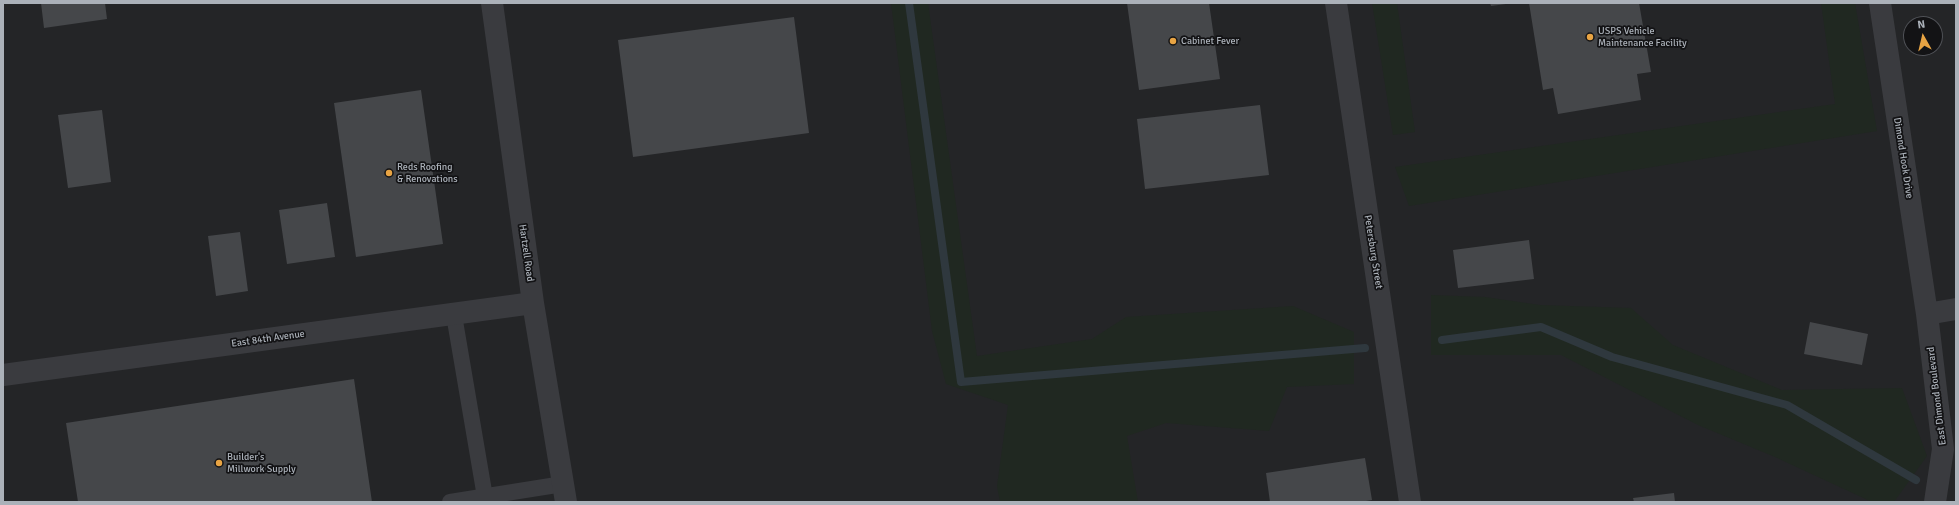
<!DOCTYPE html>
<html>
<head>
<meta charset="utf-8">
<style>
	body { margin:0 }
	#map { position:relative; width:1959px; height:505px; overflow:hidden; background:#18181a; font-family:Signika,sans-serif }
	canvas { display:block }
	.frame { position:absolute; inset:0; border:4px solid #abb1b9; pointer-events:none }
	.north { position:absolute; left:1903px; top:16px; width:40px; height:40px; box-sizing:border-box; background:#131315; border:1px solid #505257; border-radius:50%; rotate:352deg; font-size:11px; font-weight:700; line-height:16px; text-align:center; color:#abb1b9 }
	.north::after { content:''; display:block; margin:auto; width:14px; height:18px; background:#e8a443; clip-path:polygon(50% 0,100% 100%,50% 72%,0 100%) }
</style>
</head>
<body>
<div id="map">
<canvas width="1959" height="505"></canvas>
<div class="frame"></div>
<div class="north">N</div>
</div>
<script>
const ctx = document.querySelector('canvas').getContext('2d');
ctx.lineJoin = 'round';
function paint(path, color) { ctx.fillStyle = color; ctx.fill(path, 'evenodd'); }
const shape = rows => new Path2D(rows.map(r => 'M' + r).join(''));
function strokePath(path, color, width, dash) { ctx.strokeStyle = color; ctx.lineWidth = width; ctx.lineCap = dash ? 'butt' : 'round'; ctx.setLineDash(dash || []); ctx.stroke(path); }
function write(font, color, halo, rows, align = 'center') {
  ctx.font = font + ' Signika,sans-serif'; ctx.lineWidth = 3.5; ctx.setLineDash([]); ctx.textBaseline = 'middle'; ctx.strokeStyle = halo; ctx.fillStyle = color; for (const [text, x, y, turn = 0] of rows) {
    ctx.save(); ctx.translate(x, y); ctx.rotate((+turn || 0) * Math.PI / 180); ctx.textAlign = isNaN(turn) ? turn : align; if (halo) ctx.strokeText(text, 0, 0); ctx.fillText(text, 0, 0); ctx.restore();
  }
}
paint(shape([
	[3,3,1956,3,1956,502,3,502],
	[1911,24,1935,24,1935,48,1911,48]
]), '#242527');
paint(shape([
	[891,3,928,3,977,356,1092,339,1126,317,1293,306,1354,332,1354,384,1287,387,1269,431,1166,423,1127,436,1138,502,1000,502,997,486,1008,405,946,384,932,331],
	[1372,3,1397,3,1415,132,1393,135],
	[1821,3,1855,3,1877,131,1409,206,1395,167,1835,104],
	[1431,295,1485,297,1540,305,1631,308,1673,345,1782,390,1902,388,1927,456,1894,502,1872,502,1775,457,1698,425,1561,355,1431,355]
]), '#202821');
strokePath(shape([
	[909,3,961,382,1365,348],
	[1442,340,1541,327,1612,357,1787,405,1916,480]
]), '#2f383e', 8);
paint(shape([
	[41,3,105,3,107,19,44,28],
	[1127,3,1209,3,1220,79,1139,90],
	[1490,3,1506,3,1506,4,1491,6],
	[1529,3,1639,3,1651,72,1637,74,1641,100,1558,114,1553,88,1543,90],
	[794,17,809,133,633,157,618,40],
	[421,90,443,244,356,257,334,103],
	[1260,105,1269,175,1145,189,1137,119],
	[102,110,111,182,68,188,58,115],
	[327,203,335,257,287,264,279,210],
	[240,232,248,291,216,296,208,236],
	[1529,240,1534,279,1458,288,1453,250],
	[1810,322,1868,334,1862,365,1804,354],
	[354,379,372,502,78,502,66,423],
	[1365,458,1372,500,1360,502,1270,502,1266,473],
	[1674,493,1675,502,1634,502,1633,498]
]), '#45474a');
strokePath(shape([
	[454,315,485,497],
	[450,502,563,484]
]), '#3a3b3f', 16);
strokePath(shape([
	[492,3,533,303,566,502],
	[1336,3,1410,502],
	[1880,3,1927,314,1943,449,1935,502],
	[1927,314,1956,309],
	[3,375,533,303]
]), '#3a3b3f', 22);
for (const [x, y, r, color] of [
	[1590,37,4,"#e8a443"],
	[1173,41,4,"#e8a443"],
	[389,173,4,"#e8a443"],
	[219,463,4,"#e8a443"]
]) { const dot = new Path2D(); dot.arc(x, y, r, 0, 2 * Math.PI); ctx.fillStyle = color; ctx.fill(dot); strokePath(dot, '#131315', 1.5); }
write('10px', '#abb1b9', '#131315', [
	["USPS Vehicle",1598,31],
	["Maintenance Facility",1598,43],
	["Cabinet Fever",1181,41],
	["Reds Roofing",397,167],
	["& Renovations",397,179],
	["Builder's",227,457],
	["Millwork Supply",227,469]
], 'left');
write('10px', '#abb1b9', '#131315', [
	["Dimond Hook Drive",1903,158,81],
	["Petersburg Street",1373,252,81],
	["Hartzell Road",526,253,82],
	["East 84th Avenue",268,339,-8],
	["East Dimond Boulevard",1937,396,-97]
]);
</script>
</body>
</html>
